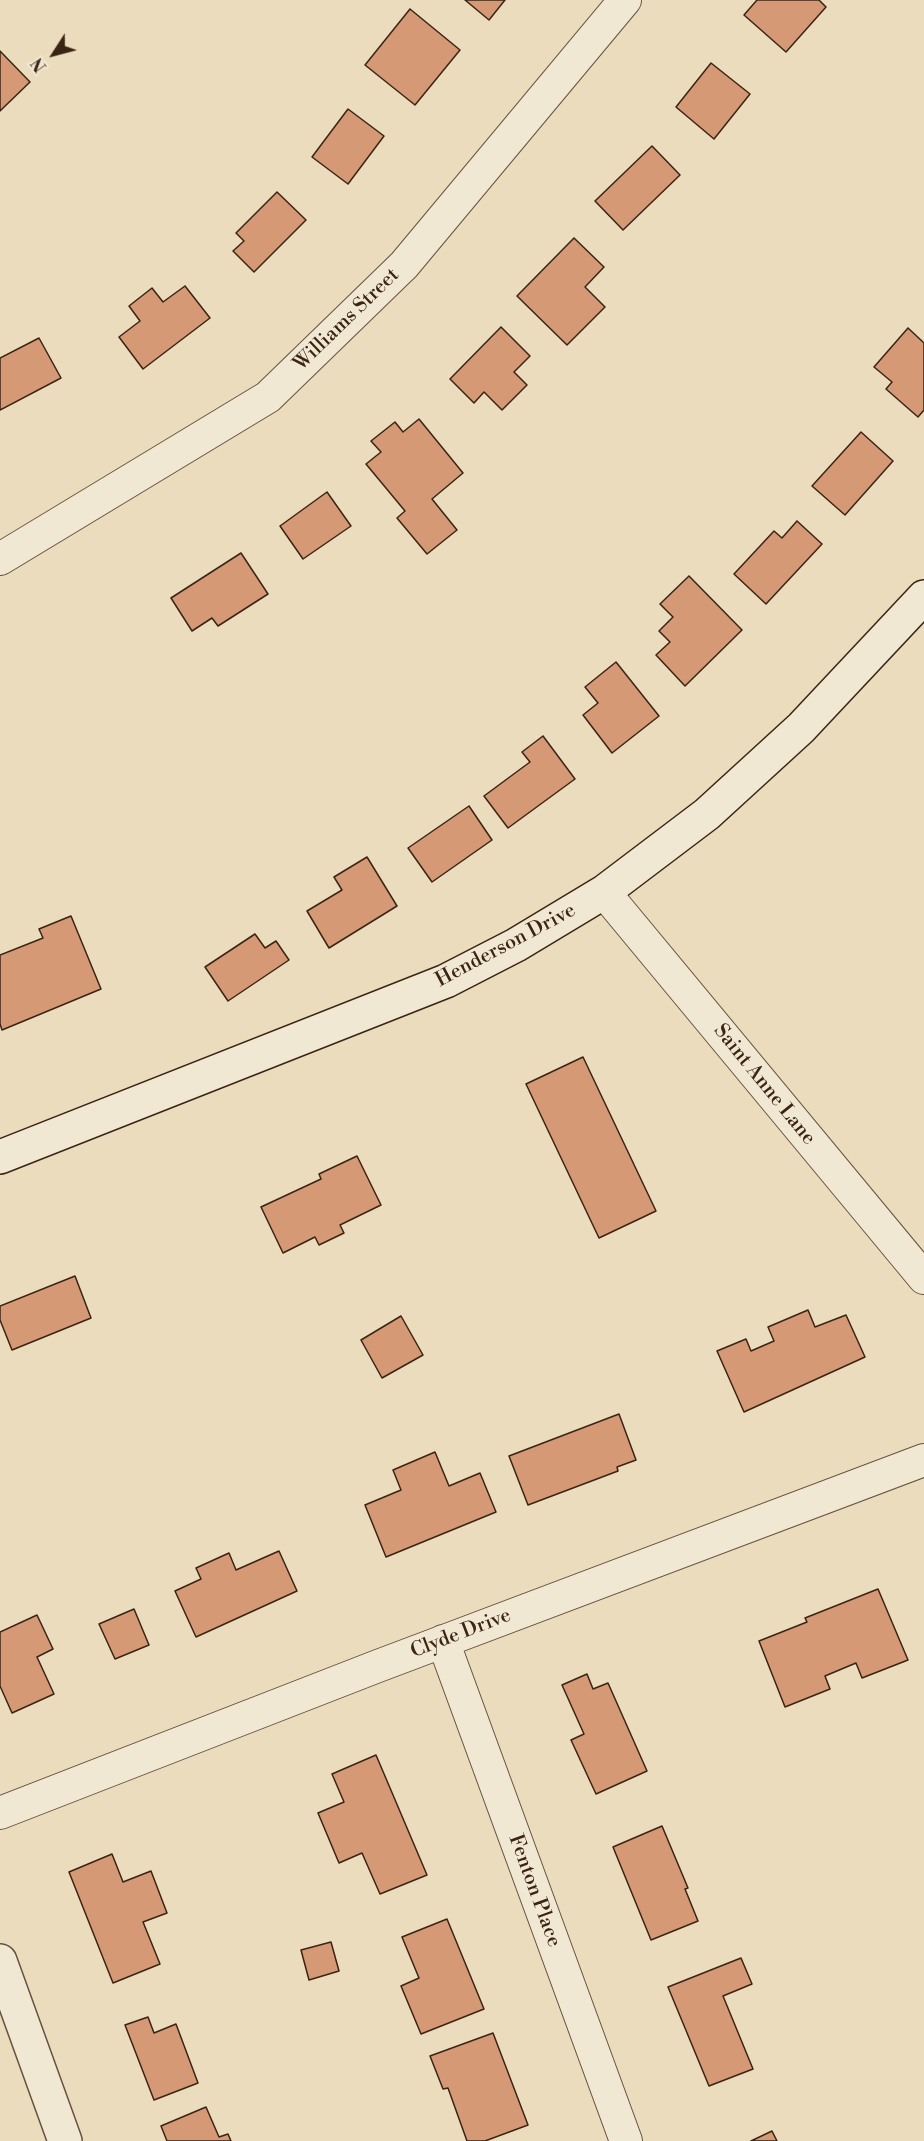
<!DOCTYPE html>
<html>
<head>
<meta charset="utf-8">
<style>
	body { margin:0 }
	#map { position:relative; width:924px; height:2141px; overflow:hidden; background:#eadcbd; font-family:"Libre Bodoni",serif }
	canvas { display:block }
	.north { position:absolute; left:24px; top:24px; width:60px; height:60px; -webkit-text-stroke:4px #f1e8d4; paint-order:stroke; rotate:234deg; font-size:16px; font-weight:700; line-height:24px; text-align:center; color:#3b2413 }
	.north::after { content:''; display:block; margin:auto; width:21px; height:27px; background:#3b2413; clip-path:polygon(50% 0,100% 100%,50% 72%,0 100%) }
</style>
</head>
<body>
<div id="map">
<canvas width="924" height="2141"></canvas>
<div class="north">N</div>
</div>
<script>
const ctx = document.querySelector('canvas').getContext('2d');
ctx.lineJoin = 'round';
function paint(path, color) { ctx.fillStyle = color; ctx.fill(path, 'evenodd'); }
const shape = rows => new Path2D(rows.map(r => 'M' + r).join(''));
function strokePath(path, color, width, dash) { ctx.strokeStyle = color; ctx.lineWidth = width; ctx.lineCap = dash ? 'butt' : 'round'; ctx.setLineDash(dash || []); ctx.stroke(path); }
function write(font, color, halo, rows, align = 'center') {
  ctx.font = font + ' "Libre Bodoni",serif'; ctx.lineWidth = 4.5; ctx.setLineDash([]); ctx.textBaseline = 'middle'; ctx.strokeStyle = halo; ctx.fillStyle = color; for (const [text, x, y, turn = 0] of rows) {
    ctx.save(); ctx.translate(x, y); ctx.rotate((+turn || 0) * Math.PI / 180); ctx.textAlign = isNaN(turn) ? turn : align; if (halo) ctx.strokeText(text, 0, 0); ctx.fillText(text, 0, 0); ctx.restore();
  }
}
const building = shape([
	[465,0,505,0,489,20,465,0],
	[757,0,819,0,826,7,786,52,744,15,757,0],
	[410,9,460,50,415,105,365,65,410,9],
	[0,51,30,82,0,111,0,51],
	[711,63,750,94,714,139,676,107,711,63],
	[348,109,384,136,348,184,312,157,348,109],
	[652,146,680,175,623,230,595,201,652,146],
	[277,192,306,220,254,272,233,251,244,241,236,233,277,192],
	[574,238,604,267,585,287,605,307,567,345,517,296,574,238],
	[185,286,210,318,143,369,119,337,140,321,129,306,152,288,163,302,185,286],
	[501,327,530,356,514,372,527,385,502,410,484,392,474,403,450,379,501,327],
	[908,328,924,343,924,410,918,417,886,389,892,382,874,367,908,328],
	[39,338,61,378,0,410,0,358,39,338],
	[419,419,463,473,432,499,457,530,427,554,397,518,405,511,366,464,381,452,371,441,395,422,403,432,419,419],
	[861,432,893,461,845,515,812,486,861,432],
	[327,492,351,526,303,559,280,526,327,492],
	[797,521,822,544,766,604,734,574,774,531,782,538,797,521],
	[241,553,268,594,218,626,212,618,192,631,171,598,241,553],
	[689,576,742,630,685,686,656,655,670,642,659,631,673,617,660,604,689,576],
	[616,662,659,716,612,753,583,715,598,703,585,687,616,662],
	[543,736,575,779,508,828,484,796,530,762,522,752,543,736],
	[469,806,492,840,432,882,408,848,469,806],
	[367,857,397,906,329,948,307,911,342,890,334,877,367,857],
	[71,916,101,989,2,1030,0,1024,0,955,43,938,39,929,71,916],
	[255,934,265,948,276,941,289,960,228,1001,205,967,255,934],
	[583,1057,656,1211,599,1238,526,1084,583,1057],
	[357,1156,381,1205,340,1225,344,1233,319,1245,315,1237,283,1253,261,1207,321,1179,319,1174,357,1156],
	[75,1276,91,1318,12,1350,0,1320,0,1306,75,1276],
	[808,1310,815,1327,846,1315,865,1357,744,1412,717,1351,746,1339,751,1351,774,1341,768,1327,808,1310],
	[401,1316,423,1355,382,1378,361,1340,401,1316],
	[619,1414,636,1460,617,1467,618,1471,528,1505,509,1456,619,1414],
	[435,1452,449,1486,480,1473,496,1512,386,1557,365,1505,401,1490,393,1470,435,1452],
	[279,1551,297,1591,196,1637,175,1591,201,1579,196,1568,229,1553,236,1570,279,1551],
	[878,1589,908,1660,862,1678,856,1663,825,1676,830,1689,785,1707,759,1641,807,1622,805,1618,878,1589],
	[134,1609,149,1645,115,1659,99,1624,134,1609],
	[37,1615,53,1649,37,1657,54,1694,12,1713,0,1686,0,1632,37,1615],
	[587,1674,593,1689,608,1683,647,1771,596,1794,571,1740,584,1734,562,1685,587,1674],
	[376,1755,427,1875,380,1894,362,1853,339,1863,318,1813,344,1802,332,1774,376,1755],
	[662,1826,688,1888,685,1889,698,1921,651,1940,613,1847,662,1826],
	[112,1854,123,1882,151,1871,167,1913,143,1922,160,1964,113,1983,69,1872,112,1854],
	[447,1919,484,2009,421,2034,401,1986,419,1978,402,1937,447,1919],
	[331,1942,339,1971,309,1980,301,1950,331,1942],
	[741,1958,752,1984,723,1996,753,2069,709,2086,668,1987,741,1958],
	[148,2017,154,2033,176,2024,198,2083,154,2100,125,2025,148,2017],
	[493,2033,528,2125,485,2141,467,2141,448,2088,443,2089,430,2056,493,2033],
	[206,2107,219,2137,228,2134,231,2141,167,2141,161,2126,206,2107],
	[772,2131,777,2141,751,2141,772,2131]
]);
paint(building, '#d69976');
strokePath(building, '#3b2413', 1.5);
const minor = shape([
	[0,559,268,397,404,265,625,0],
	[604,892,924,1278],
	[443,1641,626,2141],
	[0,1813,378,1666,924,1460]
]);
const tertiary = shape([
	[0,1961,65,2141]
]);
const secondary = shape([
	[0,1157,446,981,516,945,604,892,707,814,801,728,924,597]
]);
strokePath(minor, '#67523e', 34);
strokePath(tertiary, '#67523e', 36);
strokePath(secondary, '#3b2413', 36);
strokePath(minor, '#f1e8d4', 32);
strokePath(tertiary, '#f1e8d4', 33);
strokePath(secondary, '#f1e8d4', 33);
write('20px', '#3b2413', '#f1e8d4', [
	["Williams Street",347,320,-44],
	["Henderson Drive",506,946,-28],
	["Saint Anne Lane",764,1085,51],
	["Clyde Drive",461,1634,-21],
	["Fenton Place",534,1891,70]
]);
</script>
</body>
</html>
